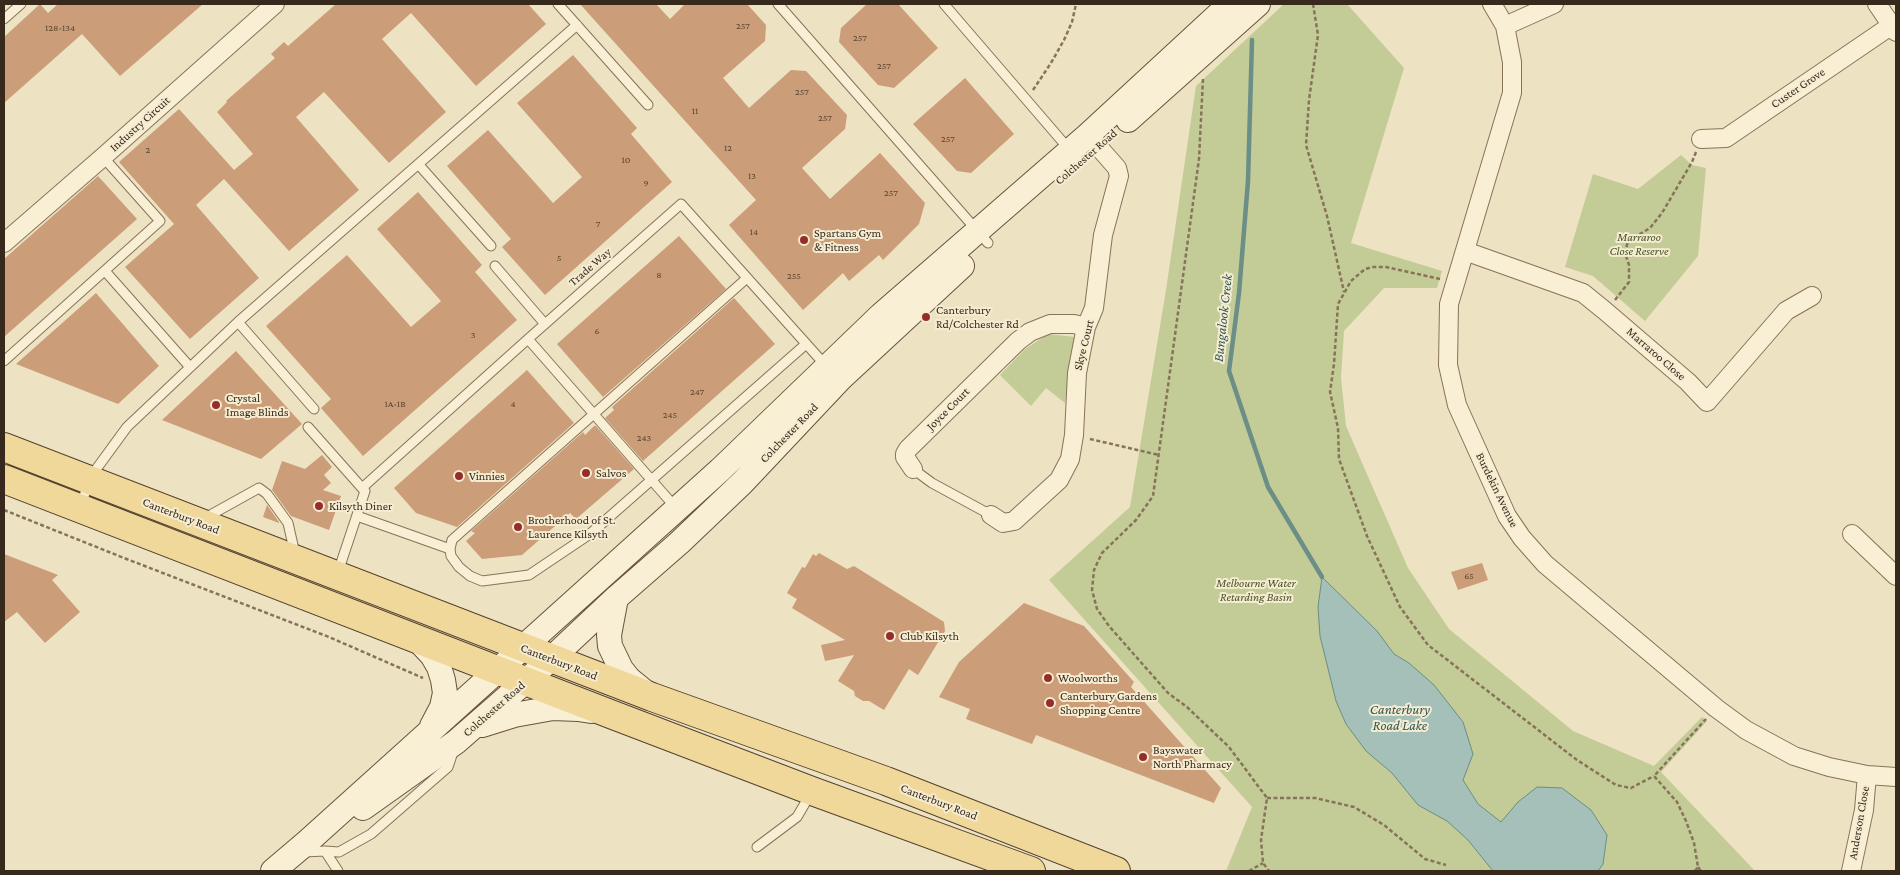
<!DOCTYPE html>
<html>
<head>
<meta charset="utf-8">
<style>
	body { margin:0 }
	#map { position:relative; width:1900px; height:875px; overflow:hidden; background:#ede2c2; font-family:"Crimson Pro",serif }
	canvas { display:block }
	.frame { position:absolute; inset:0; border:5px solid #372a1d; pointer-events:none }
</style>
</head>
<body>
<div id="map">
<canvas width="1900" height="875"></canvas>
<div class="frame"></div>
</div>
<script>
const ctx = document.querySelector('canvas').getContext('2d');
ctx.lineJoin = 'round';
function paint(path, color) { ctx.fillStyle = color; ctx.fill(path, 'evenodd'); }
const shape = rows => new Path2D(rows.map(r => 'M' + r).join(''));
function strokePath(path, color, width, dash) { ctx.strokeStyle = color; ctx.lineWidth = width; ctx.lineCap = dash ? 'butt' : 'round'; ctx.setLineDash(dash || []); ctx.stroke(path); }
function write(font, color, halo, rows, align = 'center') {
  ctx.font = font + ' "Crimson Pro",serif'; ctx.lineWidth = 4; ctx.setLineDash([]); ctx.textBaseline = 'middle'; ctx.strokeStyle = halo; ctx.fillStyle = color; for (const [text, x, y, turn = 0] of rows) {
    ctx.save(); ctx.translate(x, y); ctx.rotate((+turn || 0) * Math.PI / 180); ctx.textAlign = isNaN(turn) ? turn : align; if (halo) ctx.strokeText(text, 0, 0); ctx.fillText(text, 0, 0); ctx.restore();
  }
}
paint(shape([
	[1284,4,1347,4,1404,68,1351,243,1442,271,1437,288,1384,288,1344,331,1341,378,1346,426,1408,568,1449,629,1573,731,1654,766,1702,717,1707,721,1661,772,1755,871,1226,871,1252,807,1049,580,1130,507,1166,290,1196,86],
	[1681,155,1692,165,1706,168,1698,256,1645,321,1593,276,1565,267,1593,174,1638,189],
	[1048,334,1075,337,1065,403,1046,388,1031,406,1000,375,1024,350]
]), '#c3cb96');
const water = shape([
	[1322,577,1377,631,1394,654,1409,663,1434,685,1463,722,1473,754,1463,780,1478,804,1501,822,1518,802,1537,787,1562,788,1591,810,1607,835,1603,864,1598,871,1493,871,1468,840,1447,821,1418,805,1392,773,1366,751,1346,724,1336,701,1320,636,1318,607,1322,577]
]);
paint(water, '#a4c0b9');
strokePath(water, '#6b8e86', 1);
strokePath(shape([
	[1252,40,1248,181,1239,293,1229,371,1268,487,1322,577]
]), '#6b8e86', 4.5);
paint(shape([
	[40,4,48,13,58,4,203,4,120,76,82,34,4,103,4,37],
	[336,4,528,4,546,24,476,86,411,13,382,39,446,112,389,163,324,92,296,117,359,190,289,251,224,179,196,205,259,278,190,339,125,267,174,224,119,162,179,109,234,170,253,154,217,112,227,102,226,101,275,58,271,54,284,42,288,46],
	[580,4,656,4,670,19,685,4,747,4,766,25,765,41,723,78,749,108,791,70,806,71,847,115,845,129,802,168,830,199,880,153,925,203,919,224,883,260,879,255,849,281,843,273,803,310,729,225,756,200],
	[867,4,898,4,938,48,894,88,878,85,839,42,841,28],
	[573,55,637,128,631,134,672,182,545,295,502,247,511,239,447,166,488,130,553,203,582,177,517,103],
	[965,78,1014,134,971,173,957,171,913,124],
	[98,176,137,219,4,337,4,259],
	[418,192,482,265,475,272,517,320,363,456,321,408,331,399,266,326,347,255,411,327,441,301,377,229],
	[679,236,726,289,603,397,557,344],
	[96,293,159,366,118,404,16,364],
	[734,298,775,344,643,461,605,418,614,410,612,407],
	[236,351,302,424,261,459,162,420],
	[527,370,574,423,457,527,416,513,394,488],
	[594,426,596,426,634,469,576,519,570,513,522,555,482,559,466,541,475,533,471,531,583,432,585,435],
	[322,455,332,467,324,475,331,483,323,490,341,496,329,530,291,516,272,490,282,461,305,469],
	[267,505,279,522,279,523,263,517],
	[819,553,847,569,854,566,944,622,945,631,918,675,909,669,884,710,869,701,863,701,855,696,854,691,838,681,854,655,825,661,821,645,845,640,792,608,797,599,787,593,802,567,805,568,813,554,816,556],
	[4,554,58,575,52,580,80,612,45,643,17,612,4,622],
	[1482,563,1488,580,1458,590,1451,572],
	[1024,603,1084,626,1134,682,1131,687,1221,788,1214,803,1036,735,1032,744,966,719,970,709,939,697,959,662]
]), '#cb9d78');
const lane = shape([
	[558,4,648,105],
	[778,4,988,243],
	[944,4,1080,162],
	[4,19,21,4],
	[419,165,491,246],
	[495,266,545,324],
	[105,271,189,366],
	[747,278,452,540,450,549,451,556,459,567,470,576,482,581,529,575,590,534,806,344],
	[238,322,314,409],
	[528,339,676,508],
	[4,361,160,221,103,157],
	[308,427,362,488],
	[913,469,932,483,991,515],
	[81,507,89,479,127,427,238,322,577,25],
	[357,516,450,549],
	[205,518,259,488,267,494,288,523,295,554],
	[338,572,365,491,362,488,528,339,681,204,827,367],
	[757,847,797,817,811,793],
	[325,851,338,871],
	[304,852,325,851,339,852,371,834,448,767,454,749]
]);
const street = shape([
	[1492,4,1505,26,1512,62,1512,93,1449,304,1448,365,1457,405,1507,516,1522,538,1545,564,1716,708,1746,730,1794,756,1829,767,1867,775,1896,777],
	[1877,4,1896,32],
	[1505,26,1554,4],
	[1701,139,1726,138,1892,25],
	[4,243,103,157,275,4],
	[1465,251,1583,293,1604,310,1688,382,1707,402,1786,311,1812,296],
	[913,469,905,457,905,454,908,449,1018,341,1030,332,1050,324,1074,324,1086,327],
	[991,515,1003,523,1014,521,1059,480,1070,459,1074,435,1077,373,1086,327,1094,308,1103,235,1119,176,1117,168,1088,135],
	[1852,534,1896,576],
	[1851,871,1864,810,1867,775]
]);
const secondary = shape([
	[1128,120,1258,4],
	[616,598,609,635,610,646,621,669,629,679,645,692],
	[417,639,432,655,439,667,443,680,445,693,442,707,432,726],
	[482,725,514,715,553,708,578,709,591,711],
	[363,808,456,742,551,659,616,598,679,543,742,483,840,379,962,266],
	[273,871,306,843,720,470,881,315,1088,135,1230,4]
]);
const primary = shape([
	[4,447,652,697,886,781,1116,871],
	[4,479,613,715,812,791,1031,871]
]);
strokePath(lane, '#877359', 11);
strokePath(street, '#877359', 20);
strokePath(secondary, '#68543d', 26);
strokePath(primary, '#54412e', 30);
strokePath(shape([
	[1313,4,1318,35,1309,100,1306,145,1327,216,1344,292],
	[1203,79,1199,159,1153,496,1136,520,1102,553,1094,570,1092,590,1097,609,1109,626,1168,693,1187,707,1229,747,1267,798,1261,840,1263,863,1269,871],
	[1033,90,1051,63,1064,40,1072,22,1076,4],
	[1440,279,1386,267,1373,267,1365,269,1351,281,1338,304,1334,364,1330,392,1338,428,1339,459,1367,536,1400,607,1428,645,1577,760,1616,785,1631,788,1654,776],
	[1615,300,1629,282,1629,265,1625,253,1628,241,1650,228,1662,213,1692,162,1696,152],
	[1090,439,1159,455],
	[4,510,124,558,329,637,423,678],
	[1267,798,1315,798,1354,807,1384,825,1425,859,1446,865],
	[1698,867,1701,871],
	[1249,871,1263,863],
	[1695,871,1698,867,1694,843,1686,821,1677,802,1654,776,1706,719]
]), '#877359', 2.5, [4, 2.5]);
strokePath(lane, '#f8efd5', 9);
strokePath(street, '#f8efd5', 18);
strokePath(secondary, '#f8efd5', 24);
strokePath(primary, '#f0d89a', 28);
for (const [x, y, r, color] of [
	[804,240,5,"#952d2a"],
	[926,317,5,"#952d2a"],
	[216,405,5,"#952d2a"],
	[586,473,5,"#952d2a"],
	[459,476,5,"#952d2a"],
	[319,506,5,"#952d2a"],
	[518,527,5,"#952d2a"],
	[890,636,5,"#952d2a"],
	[1048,678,5,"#952d2a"],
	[1050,703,5,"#952d2a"],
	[1143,757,5,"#952d2a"]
]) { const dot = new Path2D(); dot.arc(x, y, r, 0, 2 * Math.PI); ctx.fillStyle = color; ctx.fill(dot); strokePath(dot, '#f5ecd1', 2); }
write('10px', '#5c4734', null, [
	["257",743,26],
	["128-134",60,28],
	["257",860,38],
	["257",884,66],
	["257",802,92],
	["11",695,111],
	["257",825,118],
	["257",948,139],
	["12",728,148],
	["2",148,150],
	["10",626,160],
	["13",752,176],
	["9",646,183],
	["257",891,193],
	["7",598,224],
	["14",754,232],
	["5",559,258],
	["8",659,275],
	["255",794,276],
	["6",597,331],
	["3",473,335],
	["247",697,392],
	["1A-1B",395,404],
	["4",513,404],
	["245",670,415],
	["243",644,438],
	["65",1469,576]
]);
write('12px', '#372a1d', '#f5ecd1', [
	["Custer Grove",1798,88,-34],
	["Industry Circuit",140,124,-42],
	["Colchester Road",1086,157,-41],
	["Trade Way",590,267,-41],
	["Skye Court",1084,345,-76],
	["Marraroo Close",1656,354,41],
	["Joyce Court",948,409,-45],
	["Colchester Road",789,433,-46],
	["Burdekin Avenue",1497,490,64],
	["Canterbury Road",181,516,21],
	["Canterbury Road",559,662,21],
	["Colchester Road",494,709,-41],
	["Canterbury Road",939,802,21],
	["Anderson Close",1859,823,-80]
]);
write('12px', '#372a1d', '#f5ecd1', [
	["Spartans Gym",814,233],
	["& Fitness",814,247],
	["Canterbury",936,310],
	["Rd/Colchester Rd",936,324],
	["Crystal",226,398],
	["Image Blinds",226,412],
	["Salvos",596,473],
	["Vinnies",469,476],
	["Kilsyth Diner",329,506],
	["Brotherhood of St.",528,520],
	["Laurence Kilsyth",528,534],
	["Club Kilsyth",900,636],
	["Woolworths",1058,678],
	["Canterbury Gardens",1060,696],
	["Shopping Centre",1060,710],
	["Bayswater",1153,750],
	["North Pharmacy",1153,764]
], 'left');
write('italic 12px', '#465324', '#f5ecd1', [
	["Marraroo",1639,237],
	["Close Reserve",1639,251],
	["Melbourne Water",1256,583],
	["Retarding Basin",1256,597]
]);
write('italic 14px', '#2d5655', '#f5ecd1', [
	["Bungalook Creek",1223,318,-84],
	["Canterbury",1400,710],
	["Road Lake",1400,726]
]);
</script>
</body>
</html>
